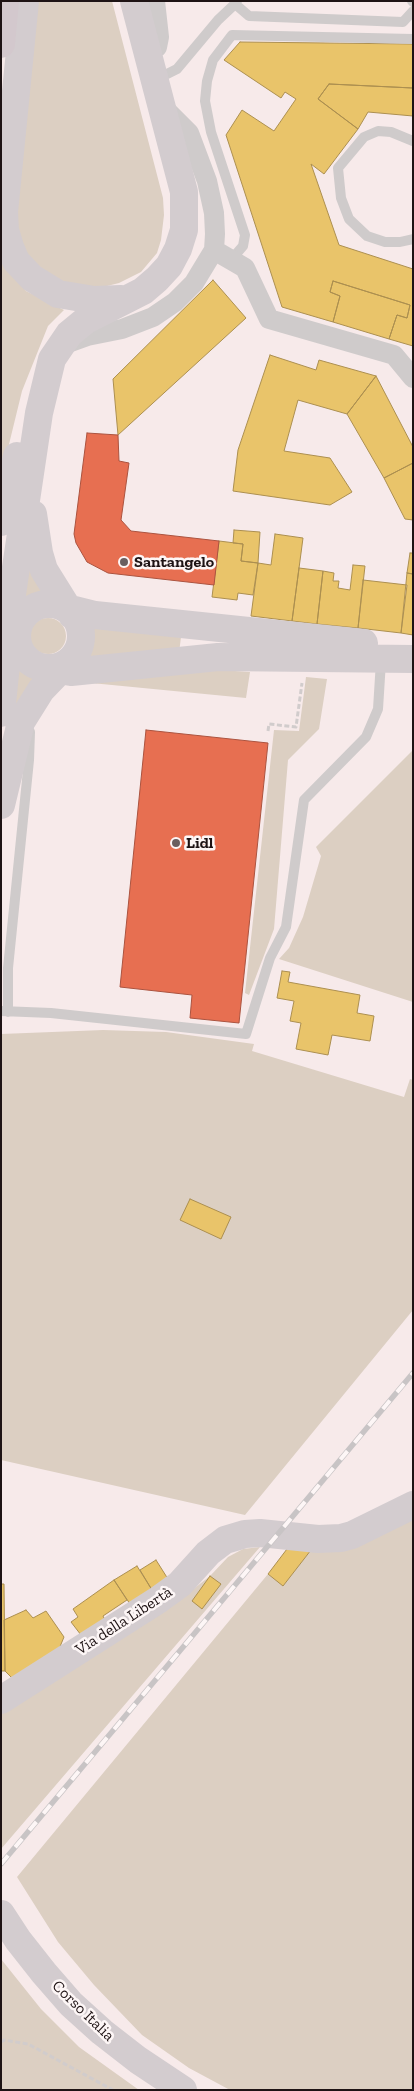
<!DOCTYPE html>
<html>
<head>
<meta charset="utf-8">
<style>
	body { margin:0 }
	#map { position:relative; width:414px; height:2091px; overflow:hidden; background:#f7eaea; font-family:"Zilla Slab",serif }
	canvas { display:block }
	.frame { position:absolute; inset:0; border:2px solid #1e1314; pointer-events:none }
</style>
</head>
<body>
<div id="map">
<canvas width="414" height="2091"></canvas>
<div class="frame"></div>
</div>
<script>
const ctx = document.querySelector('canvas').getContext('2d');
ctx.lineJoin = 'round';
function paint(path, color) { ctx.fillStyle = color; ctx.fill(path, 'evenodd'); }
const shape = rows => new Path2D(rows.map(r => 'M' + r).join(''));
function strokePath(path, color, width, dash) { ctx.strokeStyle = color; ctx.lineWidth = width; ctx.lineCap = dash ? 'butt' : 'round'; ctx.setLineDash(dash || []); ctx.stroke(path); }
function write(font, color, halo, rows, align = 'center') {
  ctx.font = font + ' "Zilla Slab",serif'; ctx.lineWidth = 5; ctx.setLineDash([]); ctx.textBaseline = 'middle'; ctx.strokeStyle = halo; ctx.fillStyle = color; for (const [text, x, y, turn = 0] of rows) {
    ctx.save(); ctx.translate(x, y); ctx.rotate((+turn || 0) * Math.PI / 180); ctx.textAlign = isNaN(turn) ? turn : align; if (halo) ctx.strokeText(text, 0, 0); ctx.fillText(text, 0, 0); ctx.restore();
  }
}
paint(shape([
	[34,1,112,1,163,198,164,215,161,240,157,253,141,272,119,283,95,289,49,280,18,243,13,212],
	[1,250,15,276,26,291,64,310,48,326,22,391,1,477],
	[27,558,48,594,38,594,19,605],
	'30 636a18 18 0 1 1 36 0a18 18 0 1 1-36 0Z',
	[93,626,181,637,179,653,87,662,94,634],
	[14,666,28,675,36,677,10,714],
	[220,670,250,672,246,698,81,682],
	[306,677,327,679,319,729,288,760,274,929,249,995,245,993,274,730,299,731],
	[413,750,413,1002,279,959,289,948,303,917,321,856,316,847],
	[103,1030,166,1032,254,1044,252,1051,404,1097,410,1079,413,1080,413,1310,245,1515,1,1460,1,1034],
	[413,1519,413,2090,230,2090,189,2068,142,2035,94,1985,58,1942,17,1877,268,1574,283,1585,311,1550],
	[260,1547,1,1849,1,1713,164,1612,210,1576,228,1557,243,1549],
	[1,1959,41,2009,79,2047,139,2090,1,2090]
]), '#dccfc2');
const homes = shape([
	[240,42,413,44,413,88,329,84,318,99,358,129,324,174,311,164,339,245,413,269,413,346,389,339,397,315,407,318,410,305,333,281,330,292,340,296,333,322,282,307,226,135,242,110,274,131,296,99,285,92,281,98,224,60,240,42],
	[329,84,413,88,413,116,368,112,358,129,318,99,329,84],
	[213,280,246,318,118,435,113,379,213,280],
	[333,281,410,305,407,318,397,315,389,339,333,322,340,296,330,292,333,281],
	[270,355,316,370,319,360,376,376,347,414,298,400,284,451,330,458,352,492,330,505,233,491,238,450,270,355],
	[376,376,413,447,413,463,384,478,347,414,376,376],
	[413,463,413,520,405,519,384,478,413,463],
	[234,530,260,532,258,563,241,561,243,544,233,543,234,530],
	[275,534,303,538,292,621,251,616,258,563,271,565,275,534],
	[219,541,243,544,241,561,258,563,253,595,238,593,237,600,212,597,219,541],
	[410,553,413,553,413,574,407,573,410,553],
	[353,565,365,566,358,628,317,624,323,571,334,573,333,581,339,581,338,588,350,590,353,565],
	[299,568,323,571,317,624,292,621,299,568],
	[407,573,413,574,413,635,401,633,407,573],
	[363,580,407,585,401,633,358,628,363,580],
	[282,971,290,972,288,982,360,995,357,1013,374,1016,370,1041,332,1035,328,1055,296,1049,301,1023,290,1021,294,1001,277,998,282,971],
	[190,1199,231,1217,221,1239,180,1220,190,1199],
	[287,1549,311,1550,283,1586,268,1574,287,1549],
	[156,1560,168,1579,152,1590,140,1570,156,1560],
	[137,1566,152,1590,130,1604,114,1580,137,1566],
	[210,1576,221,1584,202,1609,192,1601,210,1576],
	[114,1580,127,1600,103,1616,105,1620,81,1635,71,1622,78,1617,73,1609,114,1580],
	[1,1584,4,1584,5,1671,1,1671,1,1584],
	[26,1610,33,1618,46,1611,64,1637,59,1649,12,1678,5,1671,4,1620,26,1610]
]);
paint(homes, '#e9c46a');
strokePath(homes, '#ac8f50', 1);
const shops = shape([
	[87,433,118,435,119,461,129,463,121,520,131,531,219,541,214,585,108,573,87,562,76,543,74,534,87,433],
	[146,730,268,743,239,1023,190,1018,192,995,120,987,146,730]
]);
paint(shops, '#e76f51');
strokePath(shops, '#ab533f', 1);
strokePath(shape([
	[268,731,269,724,296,727,302,683],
	[1,2042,4,2040,28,2044,113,2090]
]), '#d1cccc', 3, [5, 2.5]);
strokePath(shape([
	[237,1,235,4,249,16,403,22,413,11],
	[412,1,413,2],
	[157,79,177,69,218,20,235,4],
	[413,141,391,132,378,131,364,137,338,168,341,198,349,219,367,236,385,242,400,242,413,239],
	[231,260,243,246,245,235,211,132,205,101,207,81,213,60,232,35,413,39],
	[1,1011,51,1013,246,1034,270,958,286,927,304,800,366,737,378,709,381,661],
	[8,1012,8,968,29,760,30,732]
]), '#cfcbcb', 10);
strokePath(shape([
	[146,52,157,47,159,37,155,1],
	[214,250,245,268,269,319,394,355,413,378],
	[62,345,87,336,122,329,153,317,175,302,194,283,214,250,215,234,214,213,207,181,189,133,162,106]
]), '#cfcbcb', 20);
strokePath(shape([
	[25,1,4,212,5,230,10,247,16,261,32,278,58,294,94,300,121,299],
	[33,514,39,553,44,570,72,615],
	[1,522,17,456],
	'17 636a32 32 0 1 1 64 0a32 32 0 1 1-64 0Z',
	[63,607,95,615,364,643],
	[17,634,11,614,11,601,39,413,52,359,69,334,86,320,143,291,157,279,169,266,178,249,184,230,184,192,134,1],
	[46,668,71,672,218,657,413,659],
	[1,713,7,655,15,627],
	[1,805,21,722,41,690,69,661],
	[1,1700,158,1600,180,1584,208,1553,225,1540,245,1534,260,1533,318,1539,341,1538,352,1535,413,1505],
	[1,1914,18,1940,44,1973,71,2004,102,2032,138,2060,183,2090]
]), '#d3cccf', 28);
strokePath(shape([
	[1,44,5,1]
]), '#d3c8cd', 28);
const rail = shape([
	[1,1864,413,1373]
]);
strokePath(rail, '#c8c4c5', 5.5);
strokePath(rail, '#fdf6f6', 4, [11]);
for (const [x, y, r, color] of [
	[124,562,5,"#6a5e5f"],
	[176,843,5,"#6a5e5f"]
]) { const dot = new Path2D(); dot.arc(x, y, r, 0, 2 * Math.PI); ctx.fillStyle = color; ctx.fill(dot); strokePath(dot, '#fdf6f6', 2); }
write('bold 16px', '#1e1314', '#fdf6f6', [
	["Santangelo",134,562],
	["Lidl",186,843]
], 'left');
write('16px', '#1e1314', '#fdf6f6', [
	["Via della Libertà",124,1621,-33],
	["Corso Italia",83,2011,44]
]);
</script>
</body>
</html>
